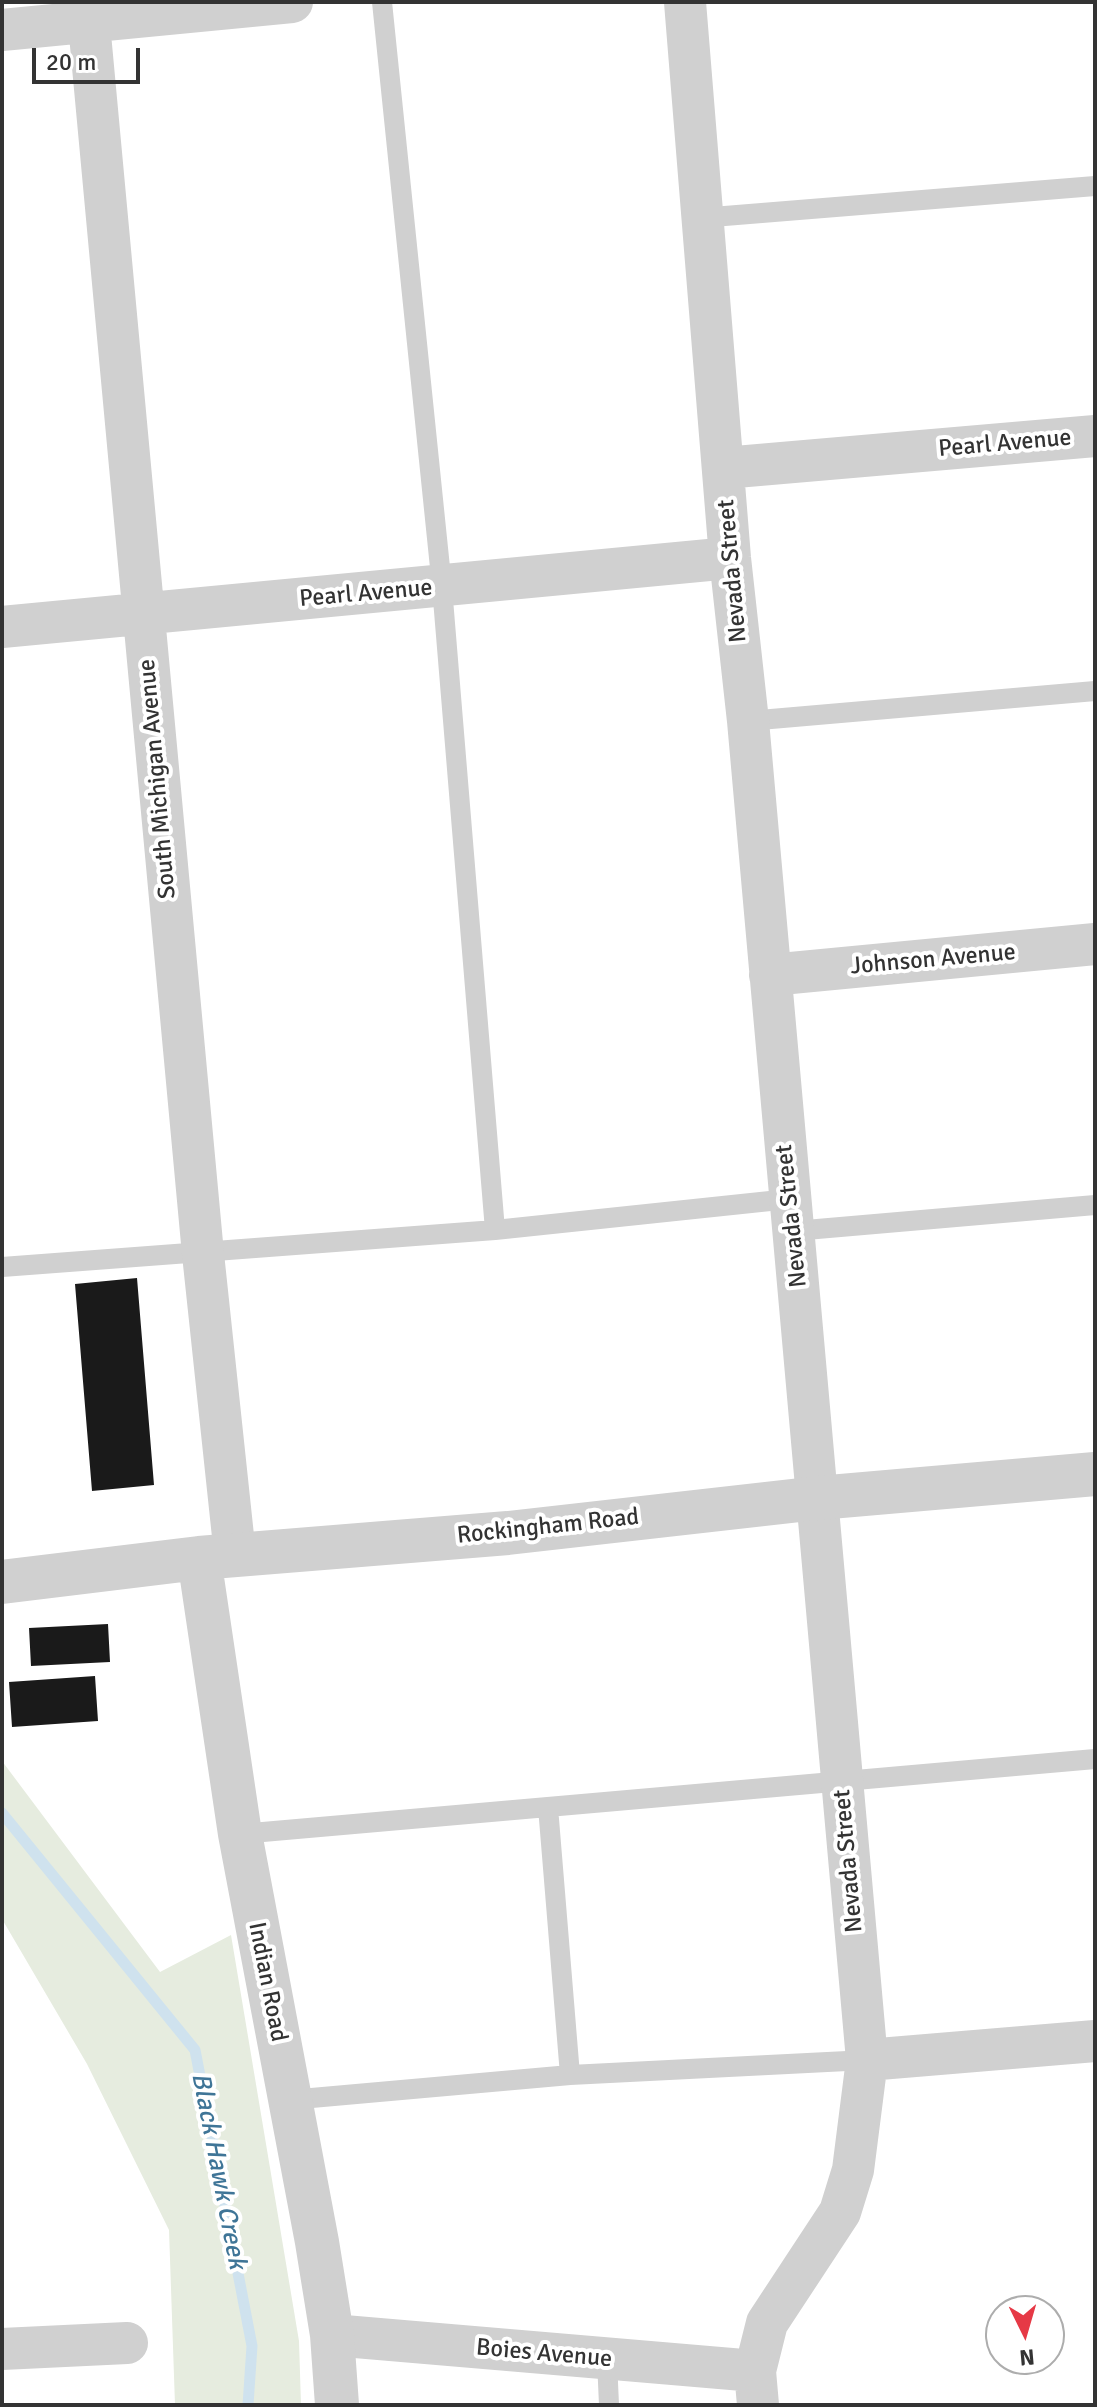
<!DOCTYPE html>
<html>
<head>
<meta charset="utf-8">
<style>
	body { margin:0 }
	#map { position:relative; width:1097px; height:2407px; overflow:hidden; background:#fff; font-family:Signika,sans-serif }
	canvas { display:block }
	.frame { position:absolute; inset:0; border:4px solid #333; pointer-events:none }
	.north { position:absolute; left:985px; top:2295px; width:80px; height:80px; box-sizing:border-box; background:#fff; border:2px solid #adadad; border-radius:50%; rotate:175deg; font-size:22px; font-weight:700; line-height:32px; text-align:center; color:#333 }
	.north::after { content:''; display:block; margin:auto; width:28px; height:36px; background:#e63946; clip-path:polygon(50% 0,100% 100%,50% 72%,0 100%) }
	.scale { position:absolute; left:32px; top:48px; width:108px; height:36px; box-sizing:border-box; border:4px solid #333; border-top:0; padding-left:10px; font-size:24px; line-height:28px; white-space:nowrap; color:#333; -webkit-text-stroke:6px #fff; paint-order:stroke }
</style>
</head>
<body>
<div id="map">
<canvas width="1097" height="2407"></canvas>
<div class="frame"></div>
<div class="north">N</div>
<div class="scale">20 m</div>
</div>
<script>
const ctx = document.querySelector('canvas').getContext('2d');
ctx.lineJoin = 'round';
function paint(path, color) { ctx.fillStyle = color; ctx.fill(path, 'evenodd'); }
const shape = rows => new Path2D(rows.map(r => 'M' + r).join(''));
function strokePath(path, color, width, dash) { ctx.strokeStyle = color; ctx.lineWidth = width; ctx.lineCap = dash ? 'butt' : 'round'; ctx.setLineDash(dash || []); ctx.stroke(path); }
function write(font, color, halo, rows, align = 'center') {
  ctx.font = font + ' Signika,sans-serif'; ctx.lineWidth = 8; ctx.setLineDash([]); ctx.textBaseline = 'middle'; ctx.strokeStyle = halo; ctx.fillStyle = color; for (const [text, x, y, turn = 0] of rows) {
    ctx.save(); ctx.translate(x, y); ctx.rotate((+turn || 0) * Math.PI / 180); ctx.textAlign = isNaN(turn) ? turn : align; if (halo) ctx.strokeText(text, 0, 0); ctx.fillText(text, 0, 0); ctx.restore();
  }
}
paint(shape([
	[2,1761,160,1972,231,1935,299,2341,301,2405,175,2405,169,2230,87,2064,2,1919]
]), '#e6ecdf');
strokePath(shape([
	[2,1813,195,2050,252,2346,248,2405]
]), '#cfe2ee', 11);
paint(shape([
	[137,1278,154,1485,92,1491,75,1284],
	[108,1624,110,1662,31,1666,29,1628],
	[95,1676,98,1721,12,1727,9,1682]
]), '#1a1a1a');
strokePath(shape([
	[382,2,442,587,495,1230],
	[700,218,1095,186],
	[748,721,1095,691],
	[794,1231,1095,1205],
	[2,1267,495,1230,789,1199],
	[548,1807,570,2075],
	[240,1834,1095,1759],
	[289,2100,570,2075,867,2060],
	[607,2360,609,2405]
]), '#d0d0d0', 20);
strokePath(shape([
	[87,2,203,1254,235,1555],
	[685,2,730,558,748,721,867,2060,853,2170,840,2212,767,2323,755,2371,758,2405],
	[2,30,292,2],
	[724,468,1095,436],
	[2,627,730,558],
	[770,975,1095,944],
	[867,2060,1095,2041],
	[332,2335,755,2371],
	[2,2349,127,2343]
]), '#d0d0d0', 42);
strokePath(shape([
	[199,1558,240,1834,317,2242,332,2335,337,2405],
	[2,1582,199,1558,508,1533,818,1498,1095,1474]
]), '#d0d0d0', 44);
write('24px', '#333', '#fff', [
	["Pearl Avenue",1005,444,-5],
	["Nevada Street",733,571,-95],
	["Pearl Avenue",366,594,-5],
	["South Michigan Avenue",158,779,-95],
	["Johnson Avenue",933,960,-5],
	["Nevada Street",792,1216,-96],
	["Rockingham Road",548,1527,-6],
	["Nevada Street",849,1861,-95],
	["Indian Road",267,1982,79],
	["Boies Avenue",544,2354,5]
]);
write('italic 26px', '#3f7597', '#fff', [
	["Black Hawk Creek",218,2171,79]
]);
</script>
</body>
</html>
